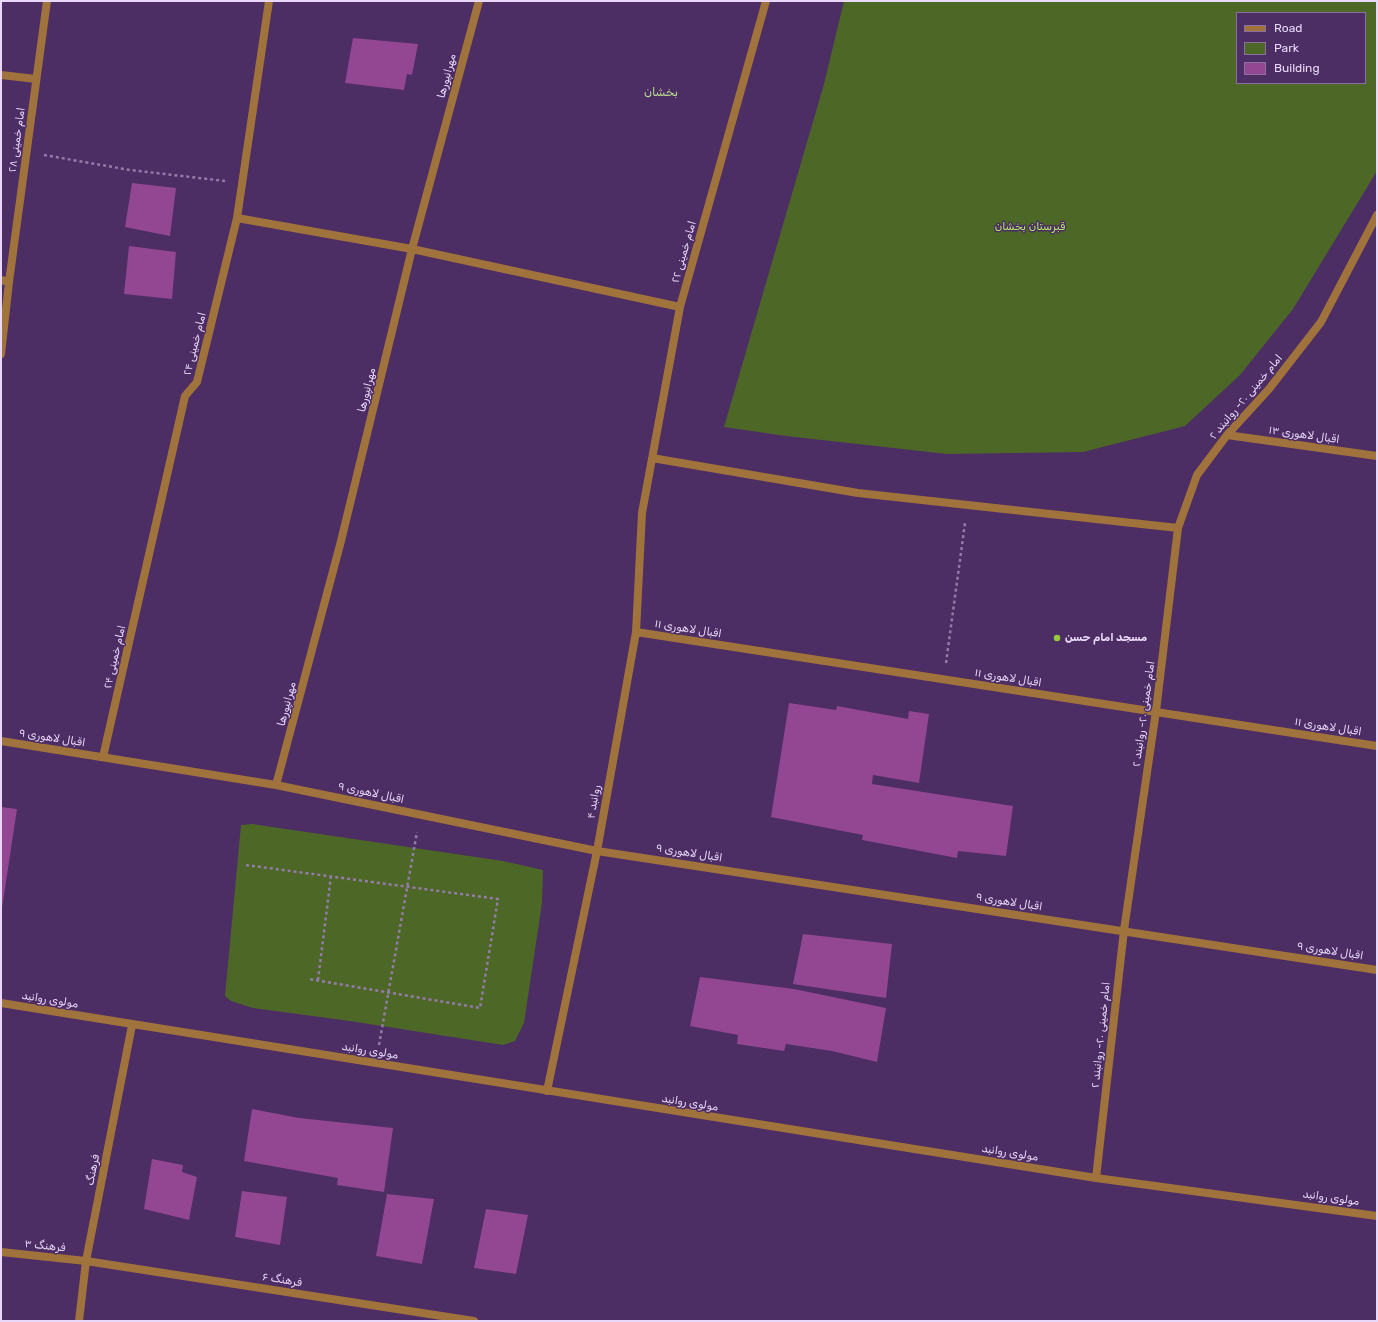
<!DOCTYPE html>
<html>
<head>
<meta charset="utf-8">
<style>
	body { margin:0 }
	#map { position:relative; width:1378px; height:1322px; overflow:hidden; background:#4c2d64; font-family:Rubik,sans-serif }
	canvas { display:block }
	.frame { position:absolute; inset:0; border:2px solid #e9d8f9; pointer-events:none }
	.legend { position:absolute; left:1236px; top:12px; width:130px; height:72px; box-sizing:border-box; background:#4c2d64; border:1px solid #8b71a0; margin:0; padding:5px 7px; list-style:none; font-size:12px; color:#e9d8f9 }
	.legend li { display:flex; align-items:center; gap:8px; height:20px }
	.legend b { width:20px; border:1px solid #8b71a0 }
</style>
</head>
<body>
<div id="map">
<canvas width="1378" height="1322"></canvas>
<div class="frame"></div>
<ul class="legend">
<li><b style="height:5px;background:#a0723c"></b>Road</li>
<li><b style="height:11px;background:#4d6826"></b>Park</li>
<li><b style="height:11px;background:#934691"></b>Building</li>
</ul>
</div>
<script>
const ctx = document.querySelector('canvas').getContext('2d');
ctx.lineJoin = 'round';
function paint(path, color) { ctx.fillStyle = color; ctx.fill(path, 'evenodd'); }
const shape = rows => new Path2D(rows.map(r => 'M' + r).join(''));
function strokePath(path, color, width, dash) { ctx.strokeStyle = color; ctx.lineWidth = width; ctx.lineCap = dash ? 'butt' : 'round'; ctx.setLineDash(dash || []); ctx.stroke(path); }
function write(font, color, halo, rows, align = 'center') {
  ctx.font = font + ' Rubik,"Noto Sans Arabic",sans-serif'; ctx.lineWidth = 3; ctx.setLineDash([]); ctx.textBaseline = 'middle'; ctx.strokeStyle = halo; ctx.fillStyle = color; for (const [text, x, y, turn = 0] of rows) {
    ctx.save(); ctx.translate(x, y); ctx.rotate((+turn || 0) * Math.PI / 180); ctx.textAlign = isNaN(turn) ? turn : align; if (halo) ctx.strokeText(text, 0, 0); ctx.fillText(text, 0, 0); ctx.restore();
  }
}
paint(shape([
	[844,1,1377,1,1377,171,1293,309,1240,375,1185,426,1083,452,947,454,786,436,724,427,824,84],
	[1237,13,1365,13,1365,83,1237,83],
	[252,824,503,861,543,870,542,903,524,1023,515,1041,503,1045,350,1021,253,1008,231,1001,225,996,241,825]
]), '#4d6826');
paint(shape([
	[353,38,418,44,412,75,407,74,404,90,345,83],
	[132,183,176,188,170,236,125,227],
	[129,246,176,252,172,299,124,294],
	[789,703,836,710,837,706,908,719,909,711,929,714,919,783,873,775,872,784,1013,806,1006,856,958,851,957,858,862,840,863,835,771,817],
	[1,807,17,809,2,908,1,908],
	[803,934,892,944,886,998,793,984],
	[700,977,794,989,886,1008,877,1062,832,1051,786,1044,784,1051,737,1044,738,1035,690,1026],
	[252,1109,299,1118,393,1128,384,1192,337,1185,338,1178,244,1161],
	[152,1159,183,1165,182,1172,197,1177,189,1220,144,1209],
	[242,1191,287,1197,280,1245,235,1237],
	[387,1194,434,1199,422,1264,376,1256],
	[486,1209,528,1215,516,1274,474,1268]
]), '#934691');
strokePath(shape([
	[44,155,130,170,225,181],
	[946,663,965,523],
	[246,865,498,899,480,1008,309,979],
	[318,980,331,876],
	[379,1045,417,832]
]), '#947ba8', 2.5, [3, 3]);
strokePath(shape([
	[1,75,36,79],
	[237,218,412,249,680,307],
	[1,280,9,282],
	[1,354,9,282,47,1],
	[1227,435,1377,456],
	[652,458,858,493,1178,528],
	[636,632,1377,746],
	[1,741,276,785,597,851,1377,970],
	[103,757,185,396,197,382,237,218,269,1],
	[276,785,341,541,412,249,479,1],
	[547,1091,597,851,636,632,642,513,680,307,766,1],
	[1096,1178,1124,930,1156,711,1178,528,1197,475,1227,435,1269,389,1321,322,1377,215],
	[1,1252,86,1261,474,1321]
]), '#a0723c', 8);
strokePath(shape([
	[1,1003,1096,1178,1377,1216],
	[79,1321,86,1261,132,1025]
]), '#a0723c', 8);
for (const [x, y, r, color] of [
	[1057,638,4,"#95cc3b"]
]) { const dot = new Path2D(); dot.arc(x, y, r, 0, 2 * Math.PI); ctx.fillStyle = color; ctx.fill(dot); strokePath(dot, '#4c2d64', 1.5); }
write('11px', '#e9d8f9', '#4c2d64', [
	["مهرانپورها",447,76,-75],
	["امام خمینی ۲۸",17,140,-82],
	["امام خمینی ۲۲",684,252,-74],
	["امام خمینی ۲۴",195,344,-76],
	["مهرانپورها",367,390,-76],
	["امام خمینی ۲۰- روانبند ۲",1246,397,-50],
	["اقبال لاهوری ۱۳",1304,435,8],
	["اقبال لاهوری ۱۱",688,629,9],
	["امام خمینی ۲۴",115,657,-77],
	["اقبال لاهوری ۱۱",1008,678,9],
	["مهرانپورها",287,704,-75],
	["امام خمینی ۲۰- روانبند ۲",1144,714,-82],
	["اقبال لاهوری ۱۱",1328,727,9],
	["اقبال لاهوری ۹",52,738,9],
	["اقبال لاهوری ۹",371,793,12],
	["روانبد ۴",594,802,-80],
	["اقبال لاهوری ۹",689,853,9],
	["اقبال لاهوری ۹",1009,902,9],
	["اقبال لاهوری ۹",1330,951,9],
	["مولوی روانبد",50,1000,9],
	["امام خمینی ۲۰- روانبند ۲",1101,1035,-84],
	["مولوی روانبد",370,1051,9],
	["مولوی روانبد",690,1103,9],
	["مولوی روانبد",1010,1153,9],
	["فرهنگ",93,1170,-79],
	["مولوی روانبد",1331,1198,8],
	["فرهنگ ۳",45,1246,6],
	["فرهنگ ۶",282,1280,9]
]);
write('11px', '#b5ec67', '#4c2d64', [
	["قبرستان بخشان",1030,227]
]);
write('bold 11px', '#e9d8f9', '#4c2d64', [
	["مسجد امام حسن",1065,638]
], 'left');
write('12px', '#b9da93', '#4c2d64', [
	["بخشان",661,93]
]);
</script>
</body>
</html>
